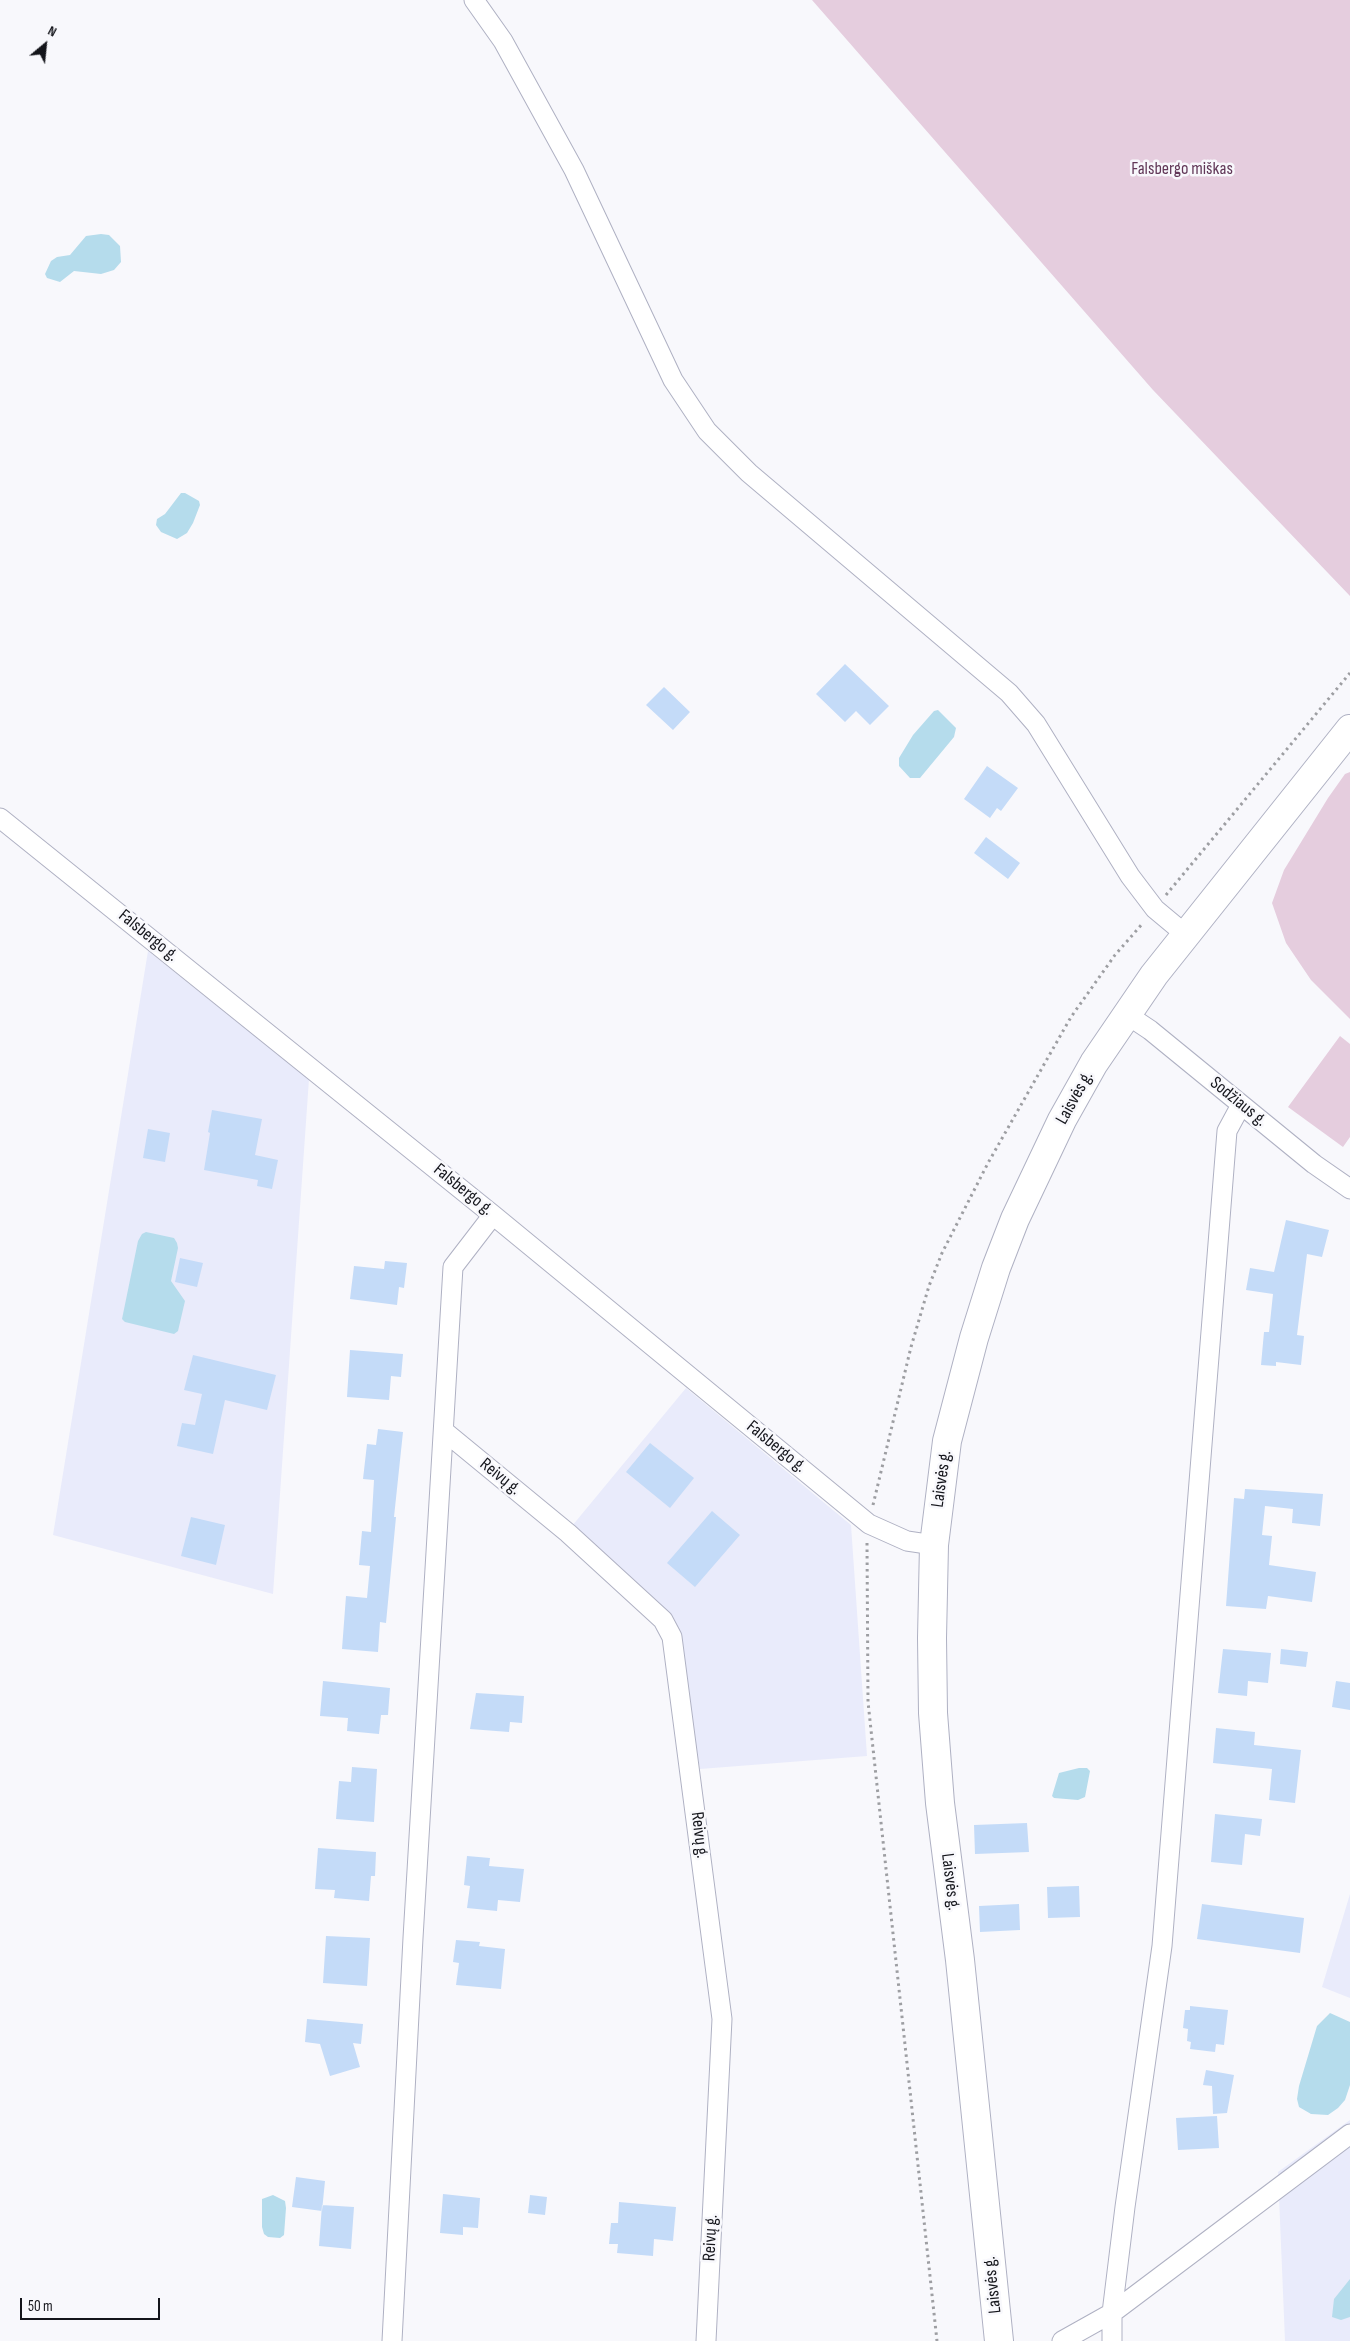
<!DOCTYPE html>
<html>
<head>
<meta charset="utf-8">
<style>
	body { margin:0 }
	#map { position:relative; width:1350px; height:2341px; overflow:hidden; background:#f8f8fc; font-family:"Sofia Sans Condensed",sans-serif }
	canvas { display:block }
	.north { position:absolute; left:20px; top:20px; width:50px; height:50px; -webkit-text-stroke:4px #f8f8fc; paint-order:stroke; rotate:28deg; font-size:14px; font-weight:700; line-height:20px; text-align:center; color:#14151b }
	.north::after { content:''; display:block; margin:auto; width:18px; height:22px; background:#14151b; clip-path:polygon(50% 0,100% 100%,50% 72%,0 100%) }
	.scale { position:absolute; left:20px; top:2298px; width:140px; height:22px; box-sizing:border-box; border:2px solid #14151b; border-top:0; padding-left:6px; font-size:15px; line-height:18px; white-space:nowrap; color:#14151b; -webkit-text-stroke:4px #f8f8fc; paint-order:stroke }
</style>
</head>
<body>
<div id="map">
<canvas width="1350" height="2341"></canvas>
<div class="north">N</div>
<div class="scale">50 m</div>
</div>
<script>
const ctx = document.querySelector('canvas').getContext('2d');
ctx.lineJoin = 'round';
function paint(path, color) { ctx.fillStyle = color; ctx.fill(path, 'evenodd'); }
const shape = rows => new Path2D(rows.map(r => 'M' + r).join(''));
function strokePath(path, color, width, dash) { ctx.strokeStyle = color; ctx.lineWidth = width; ctx.lineCap = dash ? 'butt' : 'round'; ctx.setLineDash(dash || []); ctx.stroke(path); }
function write(font, color, halo, rows, align = 'center') {
  ctx.font = font + ' "Sofia Sans Condensed",sans-serif'; ctx.lineWidth = 5; ctx.setLineDash([]); ctx.textBaseline = 'middle'; ctx.strokeStyle = halo; ctx.fillStyle = color; for (const [text, x, y, turn = 0] of rows) {
    ctx.save(); ctx.translate(x, y); ctx.rotate((+turn || 0) * Math.PI / 180); ctx.textAlign = isNaN(turn) ? turn : align; if (halo) ctx.strokeText(text, 0, 0); ctx.fillText(text, 0, 0); ctx.restore();
  }
}
paint(shape([
	[148,951,309,1079,273,1594,53,1535],
	[686,1388,851,1525,867,1756,700,1769,672,1617,572,1526],
	[1350,1894,1350,1998,1322,1987],
	[1350,2120,1350,2341,1285,2341,1278,2172]
]), '#e9ebfb');
paint(shape([
	[812,0,1350,0,1350,596,1153,390],
	[1350,772,1350,1019,1311,980,1286,943,1272,903,1284,870,1328,798,1345,774],
	[1340,1036,1350,1044,1350,1137,1343,1147,1288,1107]
]), '#e5cdde');
paint(shape([
	[101,234,109,235,120,246,121,262,114,270,101,274,74,271,60,282,47,278,45,274,51,261,57,257,70,255,86,236],
	[181,493,185,493,199,501,200,505,193,523,187,533,177,539,161,532,156,525,157,519,165,514],
	[938,710,956,728,954,737,920,778,910,778,899,766,899,758,913,735,934,711],
	[146,1232,174,1238,177,1243,178,1248,171,1281,185,1301,178,1331,174,1334,125,1322,122,1319,138,1241,142,1234],
	[1079,1768,1087,1768,1090,1771,1085,1797,1078,1800,1054,1798,1052,1796,1059,1773],
	[1330,2013,1350,2022,1350,2085,1345,2100,1338,2108,1328,2115,1311,2114,1299,2107,1297,2099,1299,2086,1317,2026],
	[273,2195,285,2201,286,2208,284,2235,280,2238,268,2237,264,2234,262,2227,262,2199],
	[1350,2279,1350,2317,1341,2320,1332,2317,1334,2299]
]), '#b5dcec');
paint(shape([
	[845,664,889,706,870,725,856,711,845,722,816,694],
	[664,687,690,712,673,730,646,705],
	[987,766,1018,788,1001,811,997,808,990,818,964,799],
	[986,837,1020,863,1008,879,974,853],
	[212,1110,262,1119,255,1155,278,1160,272,1189,257,1186,258,1180,204,1170,210,1133,208,1132],
	[148,1129,170,1133,165,1162,143,1158],
	[1286,1220,1329,1230,1322,1257,1307,1254,1297,1335,1304,1336,1301,1365,1276,1362,1276,1366,1261,1365,1264,1332,1269,1332,1273,1294,1246,1290,1250,1268,1274,1272],
	[180,1258,203,1263,197,1287,175,1282],
	[385,1261,407,1263,404,1288,399,1287,397,1305,350,1299,354,1266,384,1269],
	[350,1350,403,1354,401,1377,391,1376,389,1400,347,1397],
	[193,1355,276,1375,267,1410,225,1400,213,1454,177,1446,182,1423,195,1425,202,1394,184,1390],
	[378,1429,403,1432,394,1517,396,1517,386,1623,380,1622,378,1652,342,1649,346,1596,367,1598,370,1566,359,1565,362,1531,371,1532,374,1480,363,1479,367,1444,376,1445],
	[650,1443,694,1478,670,1508,626,1472],
	[1245,1489,1323,1494,1320,1526,1292,1523,1293,1509,1265,1506,1262,1535,1272,1536,1269,1565,1316,1572,1312,1602,1268,1596,1266,1609,1226,1606,1234,1498,1244,1499],
	[712,1511,740,1535,695,1587,667,1563],
	[191,1517,225,1525,216,1565,181,1556],
	[1223,1649,1271,1653,1268,1683,1248,1681,1247,1696,1218,1693],
	[1281,1649,1308,1652,1306,1667,1280,1664],
	[323,1681,390,1688,388,1715,381,1715,379,1734,347,1731,348,1718,320,1716],
	[1336,1681,1350,1683,1350,1710,1332,1707],
	[476,1693,524,1696,522,1723,510,1722,509,1732,470,1729],
	[1216,1728,1255,1732,1254,1745,1301,1750,1295,1803,1269,1800,1272,1769,1213,1763],
	[352,1767,377,1769,374,1822,336,1819,339,1781,351,1782],
	[1215,1814,1262,1819,1260,1836,1245,1834,1242,1865,1211,1862],
	[1027,1823,1029,1852,975,1854,974,1825],
	[318,1848,376,1852,375,1876,371,1876,369,1901,334,1898,335,1890,315,1889],
	[467,1856,490,1858,489,1866,524,1869,520,1902,498,1900,497,1911,467,1908,470,1886,464,1885],
	[1079,1886,1080,1917,1048,1918,1047,1887],
	[1019,1904,1020,1930,980,1932,979,1906],
	[1202,1904,1304,1918,1300,1953,1197,1939],
	[326,1936,370,1938,367,1986,323,1983],
	[456,1940,480,1942,479,1946,505,1949,501,1989,456,1985,459,1963,453,1962],
	[1190,2006,1228,2010,1224,2045,1216,2044,1215,2052,1190,2049,1191,2042,1187,2041,1188,2029,1183,2028,1185,2010,1190,2010],
	[307,2019,363,2024,361,2044,353,2043,360,2067,330,2076,320,2044,305,2042],
	[1206,2070,1234,2075,1227,2113,1213,2114,1212,2086,1203,2085],
	[1217,2116,1219,2148,1178,2150,1176,2118],
	[296,2177,325,2181,322,2211,292,2207],
	[443,2194,480,2198,478,2228,463,2227,463,2235,440,2233],
	[530,2195,547,2197,545,2215,528,2213],
	[619,2202,676,2207,673,2241,654,2239,653,2256,617,2253,618,2244,609,2244,611,2223,618,2223],
	[322,2205,354,2207,351,2249,319,2246]
]), '#c4dbf8');
const street = shape([
	[474,0,503,41,574,170,673,380,707,431,749,473,1009,693,1036,724,1130,876,1155,909,1185,934],
	[0,818,493,1215,869,1524,907,1541,934,1545],
	[1126,1014,1150,1030,1314,1164,1350,1189],
	[444,1431,568,1533,663,1620,672,1637,722,2019,706,2341],
	[392,2341,413,1938,453,1267,493,1215],
	[1062,2341,1112,2313,1350,2134],
	[1112,2341,1112,2313,1125,2207,1162,1946,1227,1131,1241,1105]
]);
const primary = shape([
	[999,2341,960,1960,940,1803,933,1713,932,1638,934,1545,947,1441,974,1338,996,1268,1015,1219,1062,1120,1094,1063,1154,975,1350,729]
]);
strokePath(street, '#afb1c3', 21);
strokePath(primary, '#afb1c3', 30);
strokePath(shape([
	[1166,895,1350,673],
	[873,1505,911,1347,929,1286,942,1253,988,1163,1071,1017,1115,955,1143,923],
	[867,1543,868,1702,937,2341]
]), '#9d9ea2', 3, [2.5, 4]);
strokePath(street, '#fff', 19);
strokePath(primary, '#fff', 28);
write('18px', '#623858', '#f8f8fc', [
	["Falsbergo miškas",1182,169]
]);
write('18px', '#14151b', '#f8f8fc', [
	["Falsbergo g.",148,936,39],
	["Laisvės g.",1075,1098,-61],
	["Sodžiaus g.",1238,1102,39],
	["Falsbergo g.",463,1190,39],
	["Falsbergo g.",776,1447,39],
	["Reivų g.",500,1477,39],
	["Laisvės g.",942,1479,-82],
	["Reivų g.",699,1835,83],
	["Laisvės g.",950,1882,83],
	["Reivų g.",711,2238,-87],
	["Laisvės g.",993,2285,-96]
]);
</script>
</body>
</html>
